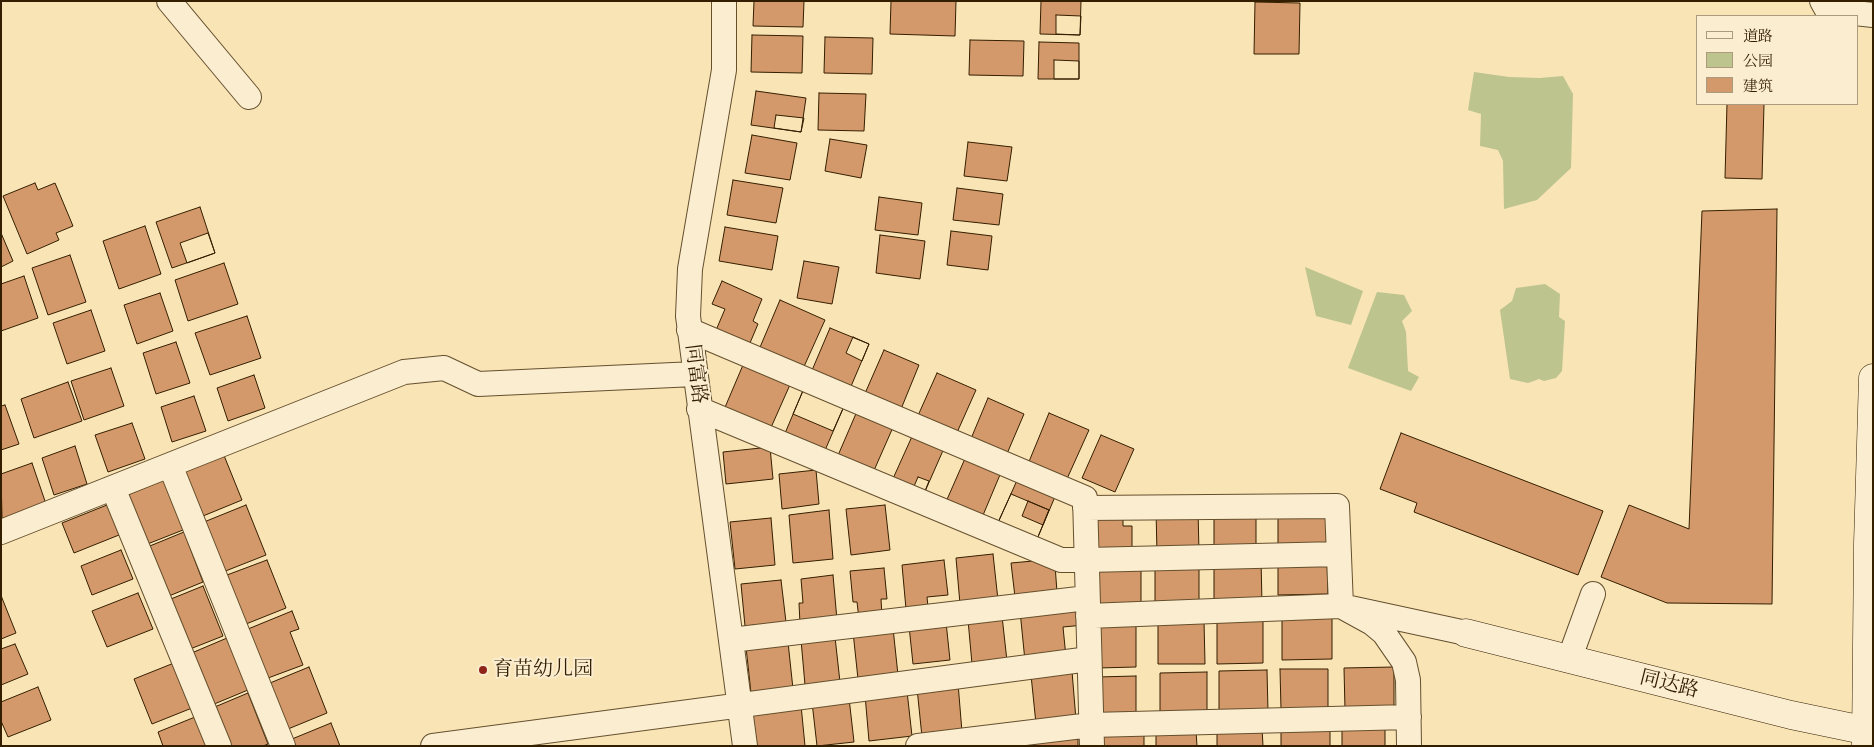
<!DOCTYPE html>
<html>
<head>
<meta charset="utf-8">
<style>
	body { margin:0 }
	#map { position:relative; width:1874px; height:747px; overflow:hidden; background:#f9e4b6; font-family:"Libre Bodoni","Noto Serif SC",serif }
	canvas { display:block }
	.frame { position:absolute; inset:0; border:2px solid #341e00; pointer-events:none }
	.legend { position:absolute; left:1696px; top:15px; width:162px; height:90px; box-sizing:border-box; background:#fbedd0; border:1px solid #ab9a7d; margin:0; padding:6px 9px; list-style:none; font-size:15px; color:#341e00 }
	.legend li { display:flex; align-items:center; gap:10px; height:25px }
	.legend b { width:25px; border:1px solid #ab9a7d }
</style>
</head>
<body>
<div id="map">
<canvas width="1874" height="747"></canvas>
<div class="frame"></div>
<ul class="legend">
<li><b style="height:6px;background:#fbedd0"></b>道路</li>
<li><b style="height:14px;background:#bdc48e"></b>公园</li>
<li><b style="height:14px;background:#d4996a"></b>建筑</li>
</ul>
</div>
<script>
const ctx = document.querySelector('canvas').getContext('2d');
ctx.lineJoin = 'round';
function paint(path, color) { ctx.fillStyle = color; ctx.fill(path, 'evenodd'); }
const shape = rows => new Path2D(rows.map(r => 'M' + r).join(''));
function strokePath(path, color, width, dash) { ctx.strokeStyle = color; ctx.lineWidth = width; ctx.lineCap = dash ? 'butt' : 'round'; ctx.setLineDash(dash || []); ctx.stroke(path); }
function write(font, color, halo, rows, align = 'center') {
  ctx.font = font + ' "Libre Bodoni","Noto Serif SC",serif'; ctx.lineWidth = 4; ctx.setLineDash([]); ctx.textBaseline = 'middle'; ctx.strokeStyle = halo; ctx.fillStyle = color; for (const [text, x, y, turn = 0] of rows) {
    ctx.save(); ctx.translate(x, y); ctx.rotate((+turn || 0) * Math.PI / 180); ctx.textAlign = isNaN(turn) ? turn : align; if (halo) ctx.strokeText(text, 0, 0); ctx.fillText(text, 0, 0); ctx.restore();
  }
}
paint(shape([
	[1474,72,1509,77,1540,78,1563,76,1573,94,1571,168,1537,200,1504,209,1503,161,1498,150,1480,146,1481,114,1468,110],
	[1305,267,1363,291,1351,325,1316,316],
	[1545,284,1560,294,1559,317,1565,321,1562,371,1556,378,1544,381,1539,379,1528,383,1510,379,1500,310,1512,301,1516,288],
	[1377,292,1404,295,1412,311,1402,321,1406,332,1408,371,1419,377,1411,391,1348,368]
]), '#bdc48e');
const building = shape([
	[754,1,804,1,803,27,753,26,754,1],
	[891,1,956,1,955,36,890,34,891,1],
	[1041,1,1081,1,1080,35,1040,34,1041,1],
	[1255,2,1300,3,1299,54,1254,54,1255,2],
	[1056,15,1081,16,1080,35,1056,34,1056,15],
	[752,35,803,36,802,73,751,72,752,35],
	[825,37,873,38,872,74,824,73,825,37],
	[970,40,1024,41,1023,76,969,75,970,40],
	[1039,42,1079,43,1079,79,1038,79,1039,42],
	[1054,60,1079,61,1079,79,1054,79,1054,60],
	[756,91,806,98,801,132,751,125,756,91],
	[819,93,866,94,864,131,818,130,819,93],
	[1727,104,1764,104,1762,179,1725,178,1727,104],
	[776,115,804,118,801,132,774,128,776,115],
	[752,135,797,143,790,180,745,173,752,135],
	[830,139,867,145,861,178,825,171,830,139],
	[968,142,1012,147,1007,181,964,176,968,142],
	[733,180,783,188,776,223,727,215,733,180],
	[35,183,38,190,55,183,73,226,56,233,59,240,27,254,3,196,35,183],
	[957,188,1003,194,999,225,953,220,957,188],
	[879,197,922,203,918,235,875,230,879,197],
	[200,207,215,253,172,268,156,222,200,207],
	[1777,209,1772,604,1667,603,1601,577,1629,505,1689,529,1702,211,1777,209],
	[145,226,161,274,119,289,103,241,145,226],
	[725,227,778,236,772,270,719,261,725,227],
	[951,231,992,236,988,270,947,265,951,231],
	[1,233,13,261,1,267,1,233],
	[208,233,215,253,187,263,180,243,208,233],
	[880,235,925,241,920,279,876,273,880,235],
	[70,255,86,302,48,315,32,268,70,255],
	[804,261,839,267,832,304,797,298,804,261],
	[224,263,238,304,188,321,175,280,224,263],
	[24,276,38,318,1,331,1,284,24,276],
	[722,281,762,299,753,321,758,324,747,350,714,335,725,309,712,304,722,281],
	[160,293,173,331,137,344,124,305,160,293],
	[780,300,825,320,802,371,758,352,780,300],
	[91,310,105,351,67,364,53,323,91,310],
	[247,316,261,358,210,375,195,333,247,316],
	[830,328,869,344,849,391,810,375,830,328],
	[853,337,869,344,862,361,846,353,853,337],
	[176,342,190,383,156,394,143,353,176,342],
	[884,350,919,365,899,414,863,398,884,350],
	[746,358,793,378,769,432,723,412,746,358],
	[111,368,124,406,84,420,71,381,111,368],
	[937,373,976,390,955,437,916,420,937,373],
	[254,375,265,408,228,421,217,388,254,375],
	[68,382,82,421,34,438,21,399,68,382],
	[805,386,845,404,833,431,793,414,805,386],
	[805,386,845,404,823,455,783,438,805,386],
	[194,396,206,431,172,442,161,407,194,396],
	[988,398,1024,414,1006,456,970,441,988,398],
	[5,405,19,444,1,450,1,406,5,405],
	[858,409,894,425,872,475,836,460,858,409],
	[1049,413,1089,430,1066,481,1028,464,1049,413],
	[132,423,145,459,108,472,95,435,132,423],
	[914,432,945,446,923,496,891,483,914,432],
	[1401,433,1603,511,1578,575,1414,512,1417,503,1380,489,1401,433],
	[1101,435,1134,449,1115,492,1082,478,1101,435],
	[75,446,87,484,54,495,42,458,75,446],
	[770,447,773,479,726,484,723,452,770,447],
	[223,453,242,500,203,516,184,469,223,453],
	[967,454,1002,470,981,520,945,504,967,454],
	[32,463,46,504,2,519,1,474,32,463],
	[816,470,819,504,782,509,779,474,816,470],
	[1019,476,1057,492,1035,544,996,527,1019,476],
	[918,477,929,481,923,496,912,491,918,477],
	[164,480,183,530,145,545,125,496,164,480],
	[1011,494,1049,510,1035,544,996,527,1011,494],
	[1028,501,1049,510,1043,525,1022,516,1028,501],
	[112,503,124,533,74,553,62,523,112,503],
	[246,505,266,555,223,572,204,522,246,505],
	[885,505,890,550,851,555,846,509,885,505],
	[1156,509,1198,509,1199,553,1157,554,1156,509],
	[1256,509,1256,550,1214,551,1214,510,1256,509],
	[1328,509,1328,550,1278,550,1278,510,1328,509],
	[829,510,833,559,793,563,789,515,829,510],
	[1093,515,1123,515,1123,526,1132,526,1132,555,1094,556,1093,515],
	[771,518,775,565,735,569,730,522,771,518],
	[184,532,203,582,164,598,145,548,184,532],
	[121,550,133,579,92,595,81,566,121,550],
	[993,554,998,600,960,604,956,558,993,554],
	[1261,559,1262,604,1214,605,1214,560,1261,559],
	[267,560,286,608,246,624,227,575,267,560],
	[944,560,948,595,927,597,928,607,906,609,902,565,944,560],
	[1044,560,1055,565,1057,592,1015,597,1011,563,1044,560],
	[1327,560,1328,594,1278,595,1278,561,1327,560],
	[1141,563,1141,604,1096,604,1095,564,1141,563],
	[1199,563,1199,604,1155,604,1155,564,1199,563],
	[884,568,887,599,881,599,882,616,859,619,857,602,853,602,850,571,884,568],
	[833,575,837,620,800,624,799,603,803,603,801,579,833,575],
	[781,580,786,622,745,626,741,584,781,580],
	[203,586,223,636,185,651,166,601,203,586],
	[138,593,153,629,107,647,92,611,138,593],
	[2,598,16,633,1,639,1,599,2,598],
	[1082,605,1084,625,1063,627,1066,657,1025,661,1020,611,1082,605],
	[292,611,299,629,290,632,303,665,268,678,248,629,292,611],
	[1002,616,1007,661,972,664,968,620,1002,616],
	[1332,616,1332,659,1282,660,1282,617,1332,616],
	[1217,620,1263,620,1263,663,1217,664,1217,620],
	[1158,621,1204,621,1205,664,1158,664,1158,621],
	[946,622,950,660,913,664,909,626,946,622],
	[1136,624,1136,667,1097,668,1096,625,1136,624],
	[893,628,898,675,858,679,853,632,893,628],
	[835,637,840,682,805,685,801,640,835,637],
	[227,638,248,690,207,707,187,655,227,638],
	[788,642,793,689,751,693,746,647,788,642],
	[15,644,28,674,1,685,1,649,15,644],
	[179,661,197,706,152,724,134,679,179,661],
	[309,667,327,713,288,729,270,683,309,667],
	[1394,667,1394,709,1345,710,1344,668,1394,667],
	[1280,669,1328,669,1328,709,1281,710,1280,669],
	[1267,670,1268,711,1219,712,1219,671,1267,670],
	[1072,671,1076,720,1036,724,1031,675,1072,671],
	[1207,672,1207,714,1160,716,1160,673,1207,672],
	[1136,676,1136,713,1097,714,1097,677,1136,676],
	[958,683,962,732,922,737,917,688,958,683],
	[38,687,51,720,8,737,1,721,1,702,38,687],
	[907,691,912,736,869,741,865,695,907,691],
	[248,693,268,744,263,746,224,746,210,709,248,693],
	[849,698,854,742,817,746,812,702,849,698],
	[801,705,805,746,755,746,752,711,801,705],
	[200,715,212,746,163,746,158,732,200,715],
	[331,723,340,746,295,746,292,739,331,723],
	[1385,723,1385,746,1342,746,1342,724,1385,723],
	[1330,726,1330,746,1281,746,1281,727,1330,726],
	[1262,728,1263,746,1217,746,1217,729,1262,728],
	[1144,731,1144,746,1099,746,1099,732,1144,731],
	[1196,731,1197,746,1156,746,1156,732,1196,731],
	[1031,739,1078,739,1078,746,1031,746,1031,739]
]);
paint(building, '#d4996a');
strokePath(building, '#341e00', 1);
const street = shape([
	[169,1,249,97],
	[724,1,724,70,690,269,688,316,745,746],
	[1822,1,1827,10,1873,15],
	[689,330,1085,498,1092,746],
	[699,409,1061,560,1087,560,1339,554],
	[170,465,283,746],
	[113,488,219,746],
	[1085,508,1337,506,1341,606,1372,623,1384,633,1404,662,1408,680,1409,746],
	[1,532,404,372,444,368,478,384,695,374],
	[1088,616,1341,606,1466,633],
	[731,640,1087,598],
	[1569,660,1593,594],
	[433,746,1089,659],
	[918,746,1091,725,1409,717]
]);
const secondary = shape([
	[1466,633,1791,715,1873,732],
	[1866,746,1868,544,1873,378]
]);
strokePath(street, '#65502e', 26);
strokePath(secondary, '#341e00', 29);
strokePath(street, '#fbedd0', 24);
strokePath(secondary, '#fbedd0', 28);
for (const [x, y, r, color] of [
	[483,670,5,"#8f2418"]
]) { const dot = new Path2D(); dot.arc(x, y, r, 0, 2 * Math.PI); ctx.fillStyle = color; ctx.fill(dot); strokePath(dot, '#fbedd0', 2); }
write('20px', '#341e00', '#fbedd0', [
	["同富路",695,374,83],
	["同达路",1669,685,14]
]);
write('20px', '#341e00', '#fbedd0', [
	["育苗幼儿园",493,670]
], 'left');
</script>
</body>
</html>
